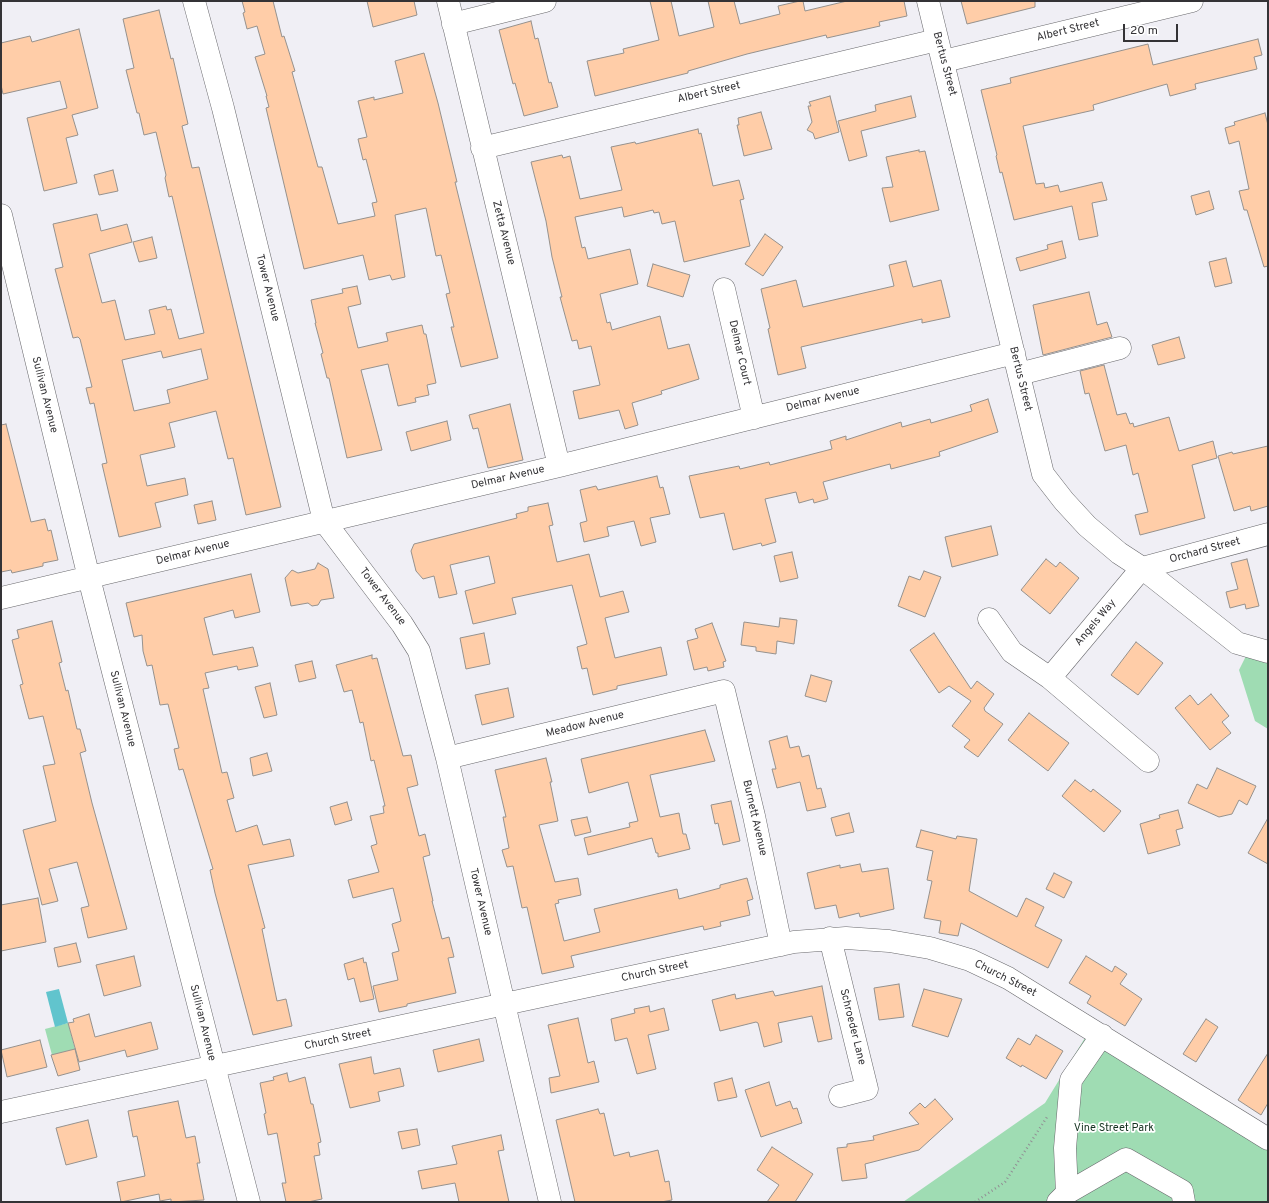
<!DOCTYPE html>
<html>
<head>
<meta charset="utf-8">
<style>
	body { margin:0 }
	#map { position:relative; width:1269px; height:1203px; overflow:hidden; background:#f0eff5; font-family:Overpass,sans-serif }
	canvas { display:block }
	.frame { position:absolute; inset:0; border:2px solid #343336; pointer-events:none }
	.scale { position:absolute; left:1123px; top:24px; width:55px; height:18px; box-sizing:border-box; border:2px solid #343336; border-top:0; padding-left:5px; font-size:12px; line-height:14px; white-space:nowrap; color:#343336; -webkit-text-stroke:3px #fff; paint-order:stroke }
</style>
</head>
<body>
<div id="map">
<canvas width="1269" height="1203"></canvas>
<div class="frame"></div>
<div class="scale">20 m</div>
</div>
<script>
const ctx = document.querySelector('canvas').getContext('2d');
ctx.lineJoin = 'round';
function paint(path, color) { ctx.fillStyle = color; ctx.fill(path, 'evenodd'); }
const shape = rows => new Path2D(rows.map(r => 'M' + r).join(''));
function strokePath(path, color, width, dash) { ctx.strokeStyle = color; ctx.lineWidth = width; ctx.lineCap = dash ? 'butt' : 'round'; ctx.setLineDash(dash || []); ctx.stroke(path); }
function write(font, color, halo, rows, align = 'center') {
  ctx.font = font + ' Overpass,sans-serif'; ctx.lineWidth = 3.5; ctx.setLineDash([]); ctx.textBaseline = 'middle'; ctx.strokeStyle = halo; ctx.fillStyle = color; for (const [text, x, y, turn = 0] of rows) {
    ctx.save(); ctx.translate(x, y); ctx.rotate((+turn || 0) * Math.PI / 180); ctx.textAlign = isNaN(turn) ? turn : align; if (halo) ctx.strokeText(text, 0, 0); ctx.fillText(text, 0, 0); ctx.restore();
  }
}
paint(shape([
	[1250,648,1268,652,1268,729,1255,721,1239,670],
	[68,1023,75,1049,52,1055,45,1029],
	[1091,1028,1268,1139,1268,1202,903,1202,1045,1103]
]), '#9fdcb3');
paint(shape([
	[59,989,68,1023,55,1027,46,992]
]), '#61c4cd');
const building = shape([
	[242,1,273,1,282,37,284,36,295,71,292,72,318,167,322,167,338,224,375,216,372,203,377,202,366,159,363,160,358,139,367,137,358,101,374,97,374,100,403,93,395,61,424,53,438,103,457,182,455,182,498,358,461,367,451,327,454,327,446,294,450,293,441,255,436,256,426,208,395,215,405,277,392,280,390,275,369,280,363,255,304,269,266,108,269,107,266,96,267,96,255,57,265,54,257,26,247,29,243,13,245,12,242,1],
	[367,1,414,1,417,15,373,27,367,1],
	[650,1,671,1,679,36,714,27,708,1,734,1,740,24,780,14,778,6,800,1,803,1,805,11,847,1,904,1,907,16,879,22,880,26,827,38,826,35,747,54,688,71,688,73,595,96,587,61,624,53,623,49,659,40,650,1],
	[961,1,1035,1,1035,7,967,24,961,1],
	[159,10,171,59,173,58,188,124,182,126,192,168,199,167,281,507,246,515,233,458,228,459,216,411,169,423,175,447,140,455,147,486,185,478,188,495,155,503,161,527,119,537,102,464,107,463,98,422,94,403,90,404,86,388,92,387,80,339,78,337,73,338,55,269,63,267,53,224,97,214,101,231,127,224,132,242,89,254,102,303,115,300,125,340,155,334,149,310,166,306,167,310,171,309,179,339,204,333,172,196,169,197,165,178,166,175,156,132,144,135,139,113,137,113,126,70,134,68,123,19,159,10],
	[201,349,208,379,167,390,170,403,134,411,122,360,161,351,163,358,201,349],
	[531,21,535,39,538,38,549,83,551,82,558,107,524,116,515,83,513,84,499,30,531,21],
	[79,29,98,108,72,115,78,135,66,138,77,183,44,191,27,118,67,108,60,81,3,94,1,85,1,43,30,36,32,42,79,29],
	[1258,39,1262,55,1254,57,1257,69,1195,84,1196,89,1170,96,1167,84,1093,105,1094,110,1023,126,1036,184,1044,183,1045,188,1058,185,1060,192,1102,182,1107,200,1092,203,1098,236,1079,240,1072,206,1014,220,1002,172,1000,173,996,156,997,155,981,90,1011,83,1010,78,1148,44,1153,65,1258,39],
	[830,96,839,132,815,139,813,133,807,130,812,122,808,106,811,106,809,102,830,96],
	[911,96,916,117,861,131,867,156,849,161,838,121,876,111,875,105,911,96],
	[761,112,772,149,744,156,737,125,739,125,738,118,761,112],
	[1265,113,1268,125,1268,266,1264,267,1247,210,1244,210,1239,191,1249,189,1239,141,1229,144,1225,128,1235,125,1234,122,1265,113],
	[698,129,699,134,701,133,713,186,739,180,744,199,740,200,750,246,684,262,675,221,662,224,659,212,654,213,653,210,624,217,622,207,575,217,582,248,585,247,588,259,630,249,638,284,600,294,607,323,610,322,612,330,660,316,668,349,689,344,699,379,661,391,662,394,632,403,638,425,625,429,619,410,579,419,573,391,600,385,591,346,579,349,577,340,572,341,560,297,562,297,552,257,546,221,531,162,562,155,563,158,570,156,580,199,622,190,611,147,635,142,636,144,698,129],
	[919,150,919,152,925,151,939,210,890,222,882,188,893,187,886,157,919,150],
	[113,170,118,191,99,195,94,175,113,170],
	[1209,191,1214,209,1196,215,1191,196,1209,191],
	[765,234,783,247,763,276,745,264,765,234],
	[152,237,157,258,139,262,133,242,152,237],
	[1062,241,1066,258,1020,271,1016,258,1048,249,1047,245,1062,241],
	[1226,258,1232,283,1215,287,1209,262,1226,258],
	[906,261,913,287,941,280,950,317,922,323,922,319,801,347,806,368,778,375,768,329,770,328,761,289,796,280,803,307,894,286,889,265,906,261],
	[653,264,690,275,683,297,647,286,653,264],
	[357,286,361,304,348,307,358,348,388,341,386,333,422,325,424,334,426,334,436,383,427,385,429,395,415,398,416,402,398,406,388,364,361,370,382,450,347,458,329,378,327,378,321,354,323,353,315,323,316,323,311,300,343,293,342,289,357,286],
	[1089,292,1097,325,1107,322,1112,337,1043,355,1033,305,1089,292],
	[1179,337,1185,358,1158,365,1152,345,1179,337],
	[1104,365,1117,415,1126,413,1130,424,1133,423,1134,427,1169,417,1179,451,1213,441,1217,458,1192,465,1205,518,1140,535,1135,515,1148,512,1138,473,1133,475,1126,445,1105,451,1089,393,1085,394,1080,371,1104,365],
	[988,399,998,432,939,452,940,456,891,469,890,464,823,482,828,499,814,503,813,499,799,503,796,492,765,499,776,542,762,546,761,543,733,550,724,513,700,518,689,476,739,466,740,469,769,462,770,465,832,449,830,441,846,436,846,440,901,422,902,427,930,419,931,423,972,411,970,405,988,399],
	[510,404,523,460,488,468,478,428,473,429,469,415,510,404],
	[447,421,451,440,411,451,406,432,447,421],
	[6,424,31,522,45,519,48,531,51,530,58,560,43,563,43,566,12,573,11,570,1,572,1,425,6,424],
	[1268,446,1268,506,1251,511,1250,506,1234,511,1218,456,1232,452,1233,454,1268,446],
	[657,476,660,488,663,487,670,514,650,518,656,542,641,546,634,521,607,527,609,536,584,542,580,523,587,521,580,490,596,486,598,490,657,476],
	[212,501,216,520,198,524,194,505,212,501],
	[548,503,553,525,549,526,557,562,589,554,600,597,623,591,629,612,605,618,615,658,661,647,667,675,617,686,617,689,593,695,587,668,582,669,577,647,587,644,572,585,512,598,516,614,473,624,465,591,495,583,489,556,450,565,457,594,439,598,434,576,423,579,416,571,411,551,414,544,517,518,516,514,528,511,528,507,548,503],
	[991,526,998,555,952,567,945,537,991,526],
	[792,552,798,578,780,582,774,556,792,552],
	[1046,559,1056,567,1060,562,1079,578,1050,614,1021,590,1046,559],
	[1247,559,1259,606,1246,609,1245,604,1230,608,1226,592,1238,589,1231,563,1247,559],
	[318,563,328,569,334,598,321,600,318,605,312,606,308,603,291,606,285,578,292,570,298,573,315,569,318,563],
	[924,571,941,577,925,617,898,606,909,576,920,580,924,571],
	[251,574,260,612,235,618,233,610,204,618,213,655,253,647,258,666,238,670,237,666,205,673,209,688,203,689,222,773,227,772,234,798,227,800,236,832,257,825,263,845,290,839,294,856,248,865,265,928,262,929,277,1001,286,999,292,1026,253,1035,215,893,210,870,213,869,183,769,179,770,174,749,179,748,168,704,160,705,152,665,147,666,143,651,142,635,134,637,126,603,251,574],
	[780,618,797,620,794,644,777,641,776,654,756,651,756,647,741,645,744,622,779,627,780,618],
	[52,621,62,662,59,663,66,691,68,690,77,729,80,729,86,751,80,753,92,803,127,929,88,938,81,908,89,906,77,862,49,869,58,901,42,905,23,830,56,821,43,766,55,764,43,716,29,719,20,685,23,684,12,640,19,638,17,630,52,621],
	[712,623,726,661,723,662,724,667,708,671,707,667,694,670,687,641,698,638,695,629,712,623],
	[484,633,490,664,466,669,460,638,484,633],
	[934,633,971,689,977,681,994,694,984,708,985,711,1003,724,978,757,964,747,970,740,952,726,971,701,949,686,939,693,910,650,934,633],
	[1136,642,1163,663,1138,695,1111,675,1136,642],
	[372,655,372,659,377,658,403,756,411,755,418,785,407,788,419,836,425,834,430,855,423,857,433,901,432,901,442,939,449,937,454,957,448,958,456,993,407,1004,407,1006,379,1012,373,986,398,980,392,953,399,951,392,924,401,921,393,888,353,898,348,880,379,872,371,846,377,844,370,816,384,813,383,806,385,806,374,760,371,761,363,722,360,723,352,690,344,692,336,665,372,655],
	[312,661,316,678,299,682,295,665,312,661],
	[811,675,832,681,826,702,805,696,811,675],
	[270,683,277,715,264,718,255,687,270,683],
	[508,688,514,717,482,725,475,695,508,688],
	[1211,694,1229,716,1222,722,1231,733,1210,750,1175,708,1190,695,1198,705,1211,694],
	[1029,713,1069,743,1048,771,1008,740,1029,713],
	[705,730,715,761,650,775,660,817,679,813,683,834,686,834,690,849,658,857,658,853,656,853,652,838,588,855,584,838,630,827,629,823,638,821,628,782,589,793,581,759,705,730],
	[787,736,790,748,799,746,802,757,809,755,817,789,821,788,826,807,807,811,800,782,777,788,772,769,776,769,769,741,787,736],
	[267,753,272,771,253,776,250,758,267,753],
	[546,758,552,782,550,782,558,821,539,825,555,882,578,878,581,895,558,900,559,903,555,904,564,941,600,932,594,909,677,889,679,899,720,888,720,885,747,878,753,899,747,901,750,915,720,922,721,926,704,930,703,926,571,956,574,967,542,974,527,907,522,908,513,866,507,867,502,850,509,848,503,817,506,817,495,770,546,758],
	[1217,768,1256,786,1247,805,1239,800,1232,814,1219,817,1188,803,1197,784,1207,789,1217,768],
	[1075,780,1091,792,1093,789,1121,811,1104,832,1062,796,1075,780],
	[731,801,740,841,723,845,718,823,715,824,711,805,731,801],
	[347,802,352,820,335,825,330,807,347,802],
	[1178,810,1183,828,1176,830,1180,845,1148,854,1140,824,1160,818,1159,815,1178,810],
	[849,813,854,832,836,836,831,818,849,813],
	[587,817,591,832,575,836,571,820,587,817],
	[1268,818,1268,864,1248,853,1268,818],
	[921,830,956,839,957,836,977,839,969,891,1017,917,1026,898,1044,907,1035,926,1062,940,1048,968,961,923,958,936,939,933,941,921,924,918,932,881,927,880,933,851,916,847,921,830],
	[860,864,862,872,888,868,894,909,860,917,859,913,839,918,836,905,815,909,807,873,840,865,840,868,860,864],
	[1054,873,1072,882,1064,898,1046,889,1054,873],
	[38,898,46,942,1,951,1,905,38,898],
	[76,943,81,962,58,967,54,948,76,943],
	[134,956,141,986,104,996,96,965,134,956],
	[1086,956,1112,972,1115,966,1127,974,1120,984,1142,999,1125,1026,1087,1003,1091,996,1069,983,1086,956],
	[363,958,364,963,366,962,374,999,360,1002,354,978,348,980,344,964,363,958],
	[899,984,904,1017,879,1020,874,988,899,984],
	[822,986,832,1039,818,1042,812,1016,778,1023,782,1042,764,1047,758,1023,756,1022,720,1031,712,1000,735,994,736,999,773,991,775,996,822,986],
	[924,989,962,999,948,1037,912,1026,924,989],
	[649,1006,650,1012,664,1008,669,1030,648,1035,656,1069,637,1074,627,1038,615,1041,611,1019,635,1013,634,1009,649,1006],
	[89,1014,95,1037,151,1022,158,1049,127,1057,125,1050,79,1062,68,1023,74,1022,73,1019,89,1014],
	[578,1018,588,1063,594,1061,599,1082,551,1093,549,1078,560,1076,548,1025,578,1018],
	[1206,1019,1218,1027,1196,1062,1183,1054,1206,1019],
	[1036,1035,1063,1051,1046,1079,1022,1065,1021,1067,1006,1058,1018,1038,1030,1045,1036,1035],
	[479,1039,484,1061,438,1072,433,1050,479,1039],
	[40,1040,47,1067,7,1077,1,1050,40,1040],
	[75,1049,80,1070,58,1076,51,1055,75,1049],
	[1268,1053,1268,1103,1261,1115,1238,1100,1268,1053],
	[371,1057,374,1074,400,1068,404,1086,378,1092,380,1101,350,1108,339,1064,371,1057],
	[287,1073,289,1082,305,1077,311,1104,313,1104,321,1142,318,1143,320,1155,314,1156,322,1199,308,1202,286,1202,282,1183,286,1183,277,1133,268,1135,264,1114,266,1113,260,1083,274,1080,273,1077,287,1073],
	[732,1078,737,1097,718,1101,714,1083,732,1078],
	[769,1082,776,1106,790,1101,793,1109,797,1108,802,1123,761,1137,745,1090,769,1082],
	[935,1099,953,1119,919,1150,865,1164,867,1178,842,1181,837,1148,847,1147,847,1144,874,1140,873,1136,919,1124,909,1113,920,1103,925,1108,935,1099],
	[178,1101,186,1138,195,1136,200,1163,197,1163,204,1200,171,1202,171,1199,160,1201,159,1194,121,1202,117,1182,145,1176,137,1136,133,1137,128,1111,178,1101],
	[598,1109,600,1114,604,1113,614,1156,629,1152,630,1157,658,1150,665,1182,669,1181,672,1200,661,1202,575,1202,556,1120,598,1109],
	[88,1120,97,1157,66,1165,56,1128,88,1120],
	[417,1129,420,1145,402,1149,398,1132,417,1129],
	[501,1135,504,1150,498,1151,509,1202,459,1202,455,1183,422,1189,418,1171,457,1164,452,1146,501,1135],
	[772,1147,813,1174,795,1202,767,1202,779,1185,757,1170,772,1147]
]);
paint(building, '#ffcda8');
strokePath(building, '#95918d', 1);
const minor = shape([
	[194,1,223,108,324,521,402,624,419,651,447,758,550,1202],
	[448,1,559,466],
	[928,1,1043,474,1064,501,1087,526,1119,553,1142,568,1237,643,1268,652],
	[453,24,545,1],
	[944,61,1192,1],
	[482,148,937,40],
	[1,215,89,578,249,1202],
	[724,289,754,418],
	[1019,374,1120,348],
	[1,598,559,466,1014,353],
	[989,619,1012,652,1050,678,1148,761],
	[1050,678,1142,568,1268,534],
	[447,758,724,691,754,816,781,945],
	[830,938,867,1089,840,1096],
	[1,1112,794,942,846,938,889,941,930,948,970,960,1008,978,1268,1139],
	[1067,1193,1065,1148,1071,1080,1102,1035],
	[1058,1202,1067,1193,1126,1159,1182,1191,1184,1202]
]);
strokePath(minor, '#69696d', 23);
strokePath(shape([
	[975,1202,1005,1182,1047,1117]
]), '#919094', 2.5, [1, 3]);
strokePath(minor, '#fff', 22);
write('11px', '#343336', '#fff', [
	["Albert Street",1068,31,-14],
	["Bertus Street",944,64,75],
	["Albert Street",709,93,-13],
	["Zetta Avenue",503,233,76],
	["Tower Avenue",267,288,76],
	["Delmar Court",739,353,77],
	["Bertus Street",1020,379,76],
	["Sullivan Avenue",44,395,76],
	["Delmar Avenue",823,400,-14],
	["Delmar Avenue",508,478,-13],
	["Orchard Street",1205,551,-15],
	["Delmar Avenue",193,553,-14],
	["Tower Avenue",382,597,53],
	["Angels Way",1096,623,-50],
	["Sullivan Avenue",122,709,76],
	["Meadow Avenue",585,725,-14],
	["Burnett Avenue",754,818,77],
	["Tower Avenue",480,902,77],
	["Church Street",655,972,-12],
	["Church Street",1005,979,27],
	["Sullivan Avenue",202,1023,76],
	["Schroeder Lane",852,1027,76],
	["Church Street",338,1040,-12]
]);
write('11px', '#13311f', '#fff', [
	["Vine Street Park",1114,1129]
]);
</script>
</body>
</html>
